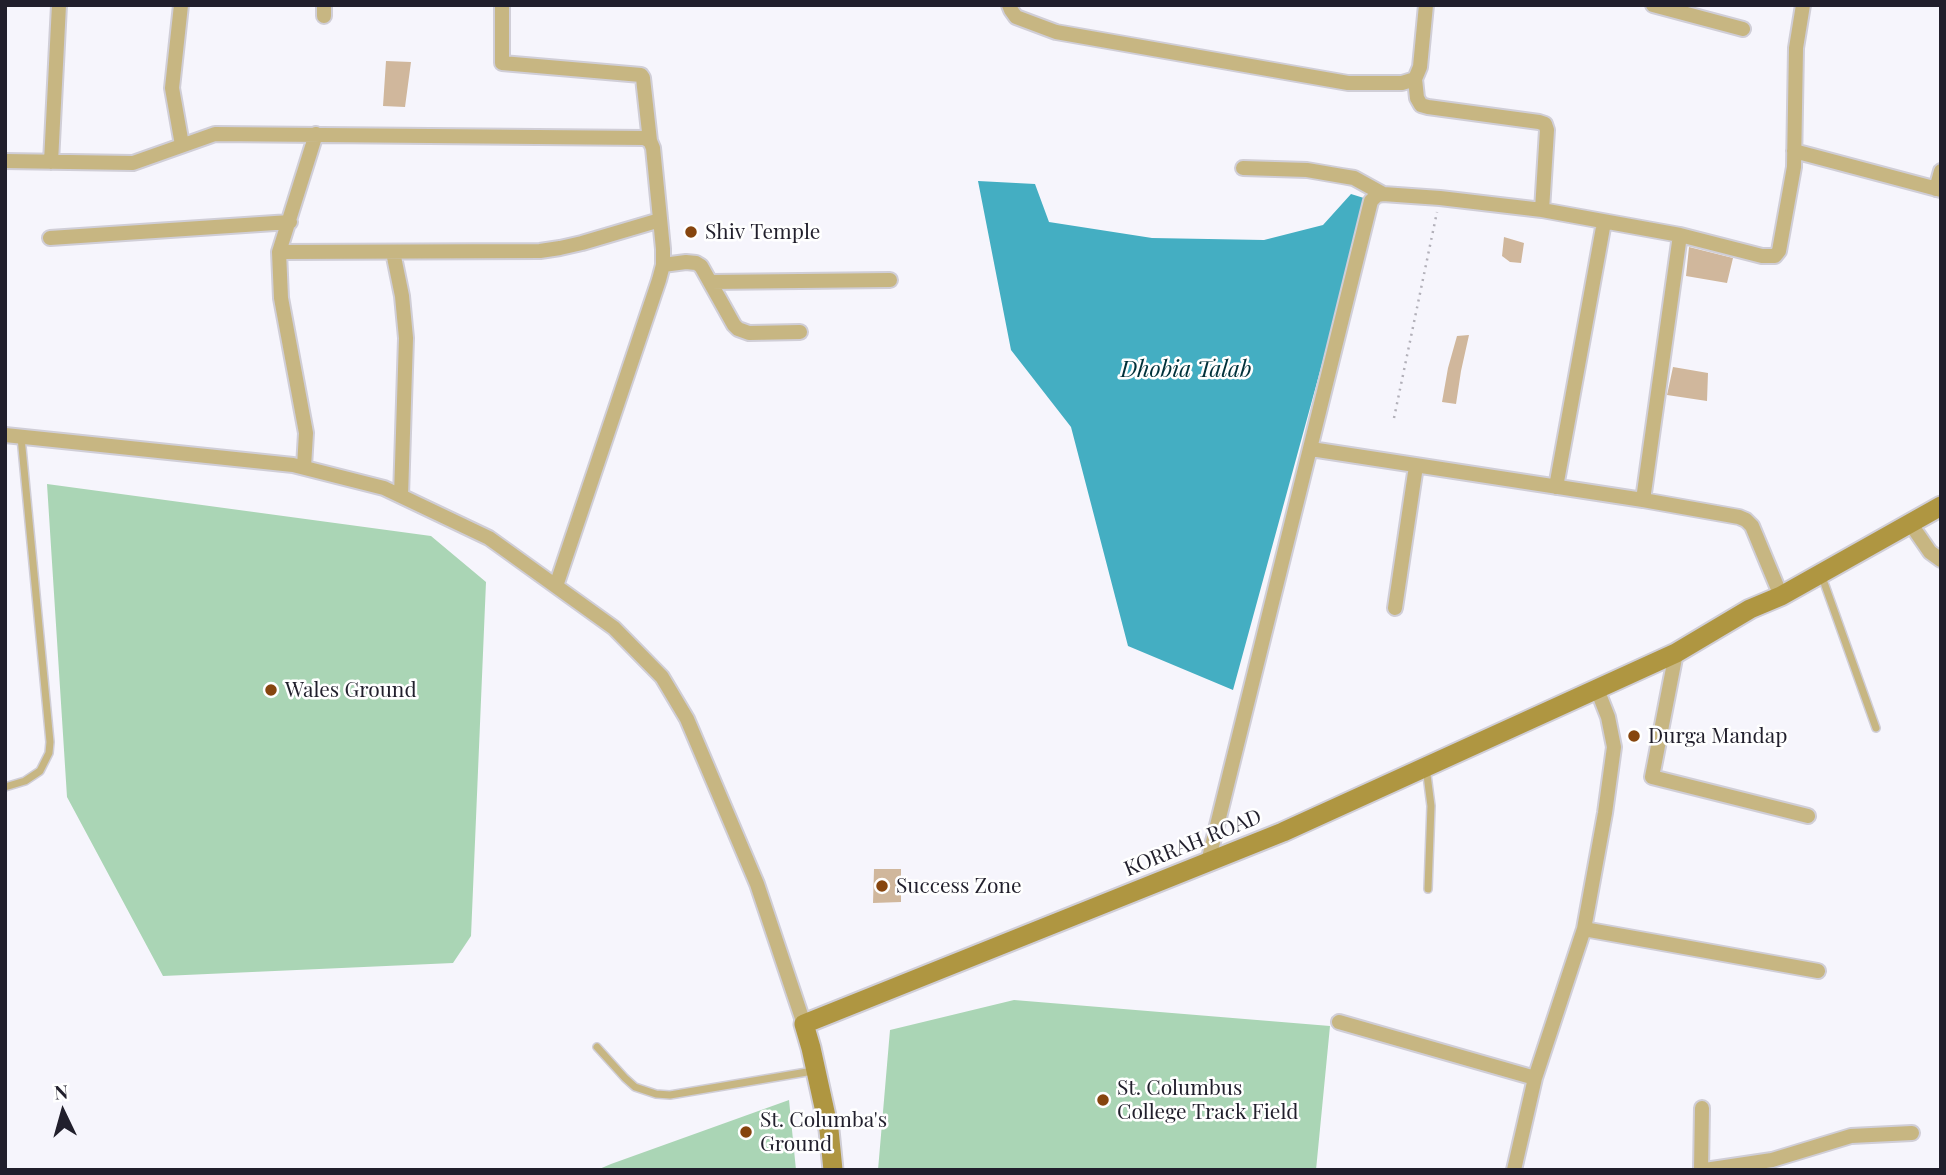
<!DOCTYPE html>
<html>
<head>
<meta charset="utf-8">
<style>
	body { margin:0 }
	#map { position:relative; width:1946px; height:1175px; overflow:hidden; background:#f6f5fc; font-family:"Playfair Display",serif }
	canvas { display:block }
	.frame { position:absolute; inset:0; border:7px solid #211f2c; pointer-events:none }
	.north { position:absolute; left:28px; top:1077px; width:70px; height:70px; -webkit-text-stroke:5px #fff; paint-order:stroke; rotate:355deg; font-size:19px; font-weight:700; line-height:28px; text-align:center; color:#211f2c }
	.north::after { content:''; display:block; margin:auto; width:24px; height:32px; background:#211f2c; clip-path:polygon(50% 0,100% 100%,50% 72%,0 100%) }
</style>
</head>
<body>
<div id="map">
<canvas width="1946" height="1175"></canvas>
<div class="frame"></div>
<div class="north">N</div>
</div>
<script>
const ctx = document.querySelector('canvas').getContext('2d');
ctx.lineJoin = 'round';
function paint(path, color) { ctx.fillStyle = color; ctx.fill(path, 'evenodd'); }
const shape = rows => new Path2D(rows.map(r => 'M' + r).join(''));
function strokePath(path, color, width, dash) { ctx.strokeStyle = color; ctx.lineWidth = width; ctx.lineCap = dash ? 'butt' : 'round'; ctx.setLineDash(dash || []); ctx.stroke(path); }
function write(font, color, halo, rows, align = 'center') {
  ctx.font = font + ' "Playfair Display",serif'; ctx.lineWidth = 5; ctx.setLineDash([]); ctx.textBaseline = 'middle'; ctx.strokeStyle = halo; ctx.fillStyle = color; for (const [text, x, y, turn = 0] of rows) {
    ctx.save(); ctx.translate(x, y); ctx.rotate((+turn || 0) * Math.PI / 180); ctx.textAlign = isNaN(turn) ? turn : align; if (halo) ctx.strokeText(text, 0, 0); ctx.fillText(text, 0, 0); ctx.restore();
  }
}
paint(shape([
	[47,484,431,536,486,582,471,936,453,963,163,976,67,797],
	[1014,1000,1330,1026,1316,1170,878,1170,890,1030],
	[789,1100,796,1170,597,1170,611,1164]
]), '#aad5b5');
paint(shape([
	[978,181,1035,184,1049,222,1152,238,1264,240,1323,225,1351,194,1367,199,1233,690,1128,646,1071,427,1011,350]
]), '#44aec2');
paint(shape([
	[386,61,411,62,405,107,383,106],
	[1504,237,1524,243,1521,263,1510,262,1502,256],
	[1689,247,1733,258,1727,283,1686,276],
	[1469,335,1461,371,1456,404,1442,402,1448,368,1457,336],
	[1673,367,1708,373,1707,401,1667,395],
	[874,869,901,869,901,902,873,903]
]), '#d0b79c');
const lane = shape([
	[1821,574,1876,728],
	[1426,767,1431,806,1428,889],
	[5,787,25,781,40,771,49,753,50,742,21,437],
	[597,1047,625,1078,635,1087,656,1094,670,1095,813,1071]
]);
const street = shape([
	[181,5,172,88,182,145],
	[502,5,502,63,641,75,643,78,650,141],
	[1009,5,1011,10,1016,17,1056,32,1348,83,1402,83,1415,79,1420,67,1426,5],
	[1653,5,1743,29],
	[324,16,324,5],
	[1415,79,1417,98,1421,105,1428,107,1539,122,1545,124,1547,130,1542,210],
	[1794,151,1941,190],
	[5,161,133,163,215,134,644,138,650,141,653,148,663,249,663,265,659,280,556,586],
	[51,162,59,5],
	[1243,168,1307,170,1342,176,1354,178,1383,194],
	[1936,189,1941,171],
	[50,238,290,222],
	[279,252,540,251,560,248,582,243,660,220],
	[393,252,402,296,406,338,401,496],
	[663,265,686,262,696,263,701,266,734,325,738,329,749,333,800,332],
	[711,282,890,280],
	[5,435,293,465,384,488,489,538,614,628,662,677,687,719,757,884,804,1024],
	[1311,449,1643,500,1739,517,1746,520,1752,526,1781,596],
	[304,467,306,433,281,298,279,252,316,134],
	[1556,487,1604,222],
	[1643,500,1680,235],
	[1910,523,1930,552,1941,560],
	[1395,608,1416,466],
	[1676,653,1652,777,1808,816],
	[1208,862,1371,201,1377,195,1383,194,1440,198,1542,210,1680,235,1762,256,1775,256,1779,251,1794,167,1796,48,1803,5],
	[1584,929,1818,971],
	[1339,1022,1535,1078],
	[1514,1170,1535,1078,1584,929,1605,813,1614,747,1608,717,1597,689],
	[1701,1170,1702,1108],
	[1705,1170,1772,1160,1851,1136,1912,1133]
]);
const secondary = shape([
	[833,1170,829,1130,811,1048,804,1024,1283,832,1676,653,1750,609,1781,596,1941,506]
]);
strokePath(lane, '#d0ced7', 10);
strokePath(street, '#d0ced7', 18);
strokePath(secondary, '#d0ced7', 23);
strokePath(shape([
	[1394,418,1437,212]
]), '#b2b0b9', 2.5, [2, 5]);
strokePath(lane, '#c7b682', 7);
strokePath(street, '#c7b682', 14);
strokePath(secondary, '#af9641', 19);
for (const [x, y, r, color] of [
	[691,232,7,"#86450e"],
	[271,690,7,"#86450e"],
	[1634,736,7,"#86450e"],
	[882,886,7,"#86450e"],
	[1103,1100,7,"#86450e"],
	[746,1132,7,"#86450e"]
]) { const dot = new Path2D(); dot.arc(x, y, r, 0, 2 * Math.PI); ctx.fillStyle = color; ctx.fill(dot); strokePath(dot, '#fff', 2.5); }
write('21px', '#211f2c', '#fff', [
	["Shiv Temple",705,232],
	["Wales Ground",285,690],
	["Durga Mandap",1648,736],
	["Success Zone",896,886],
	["St. Columbus",1117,1088],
	["College Track Field",1117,1112],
	["St. Columba's",760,1120],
	["Ground",760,1144]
], 'left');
write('21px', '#211f2c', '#fff', [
	["KORRAH ROAD",1193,843,-22]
]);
write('italic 23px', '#00313a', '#fff', [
	["Dhobia Talab",1186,370]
]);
</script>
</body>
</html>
